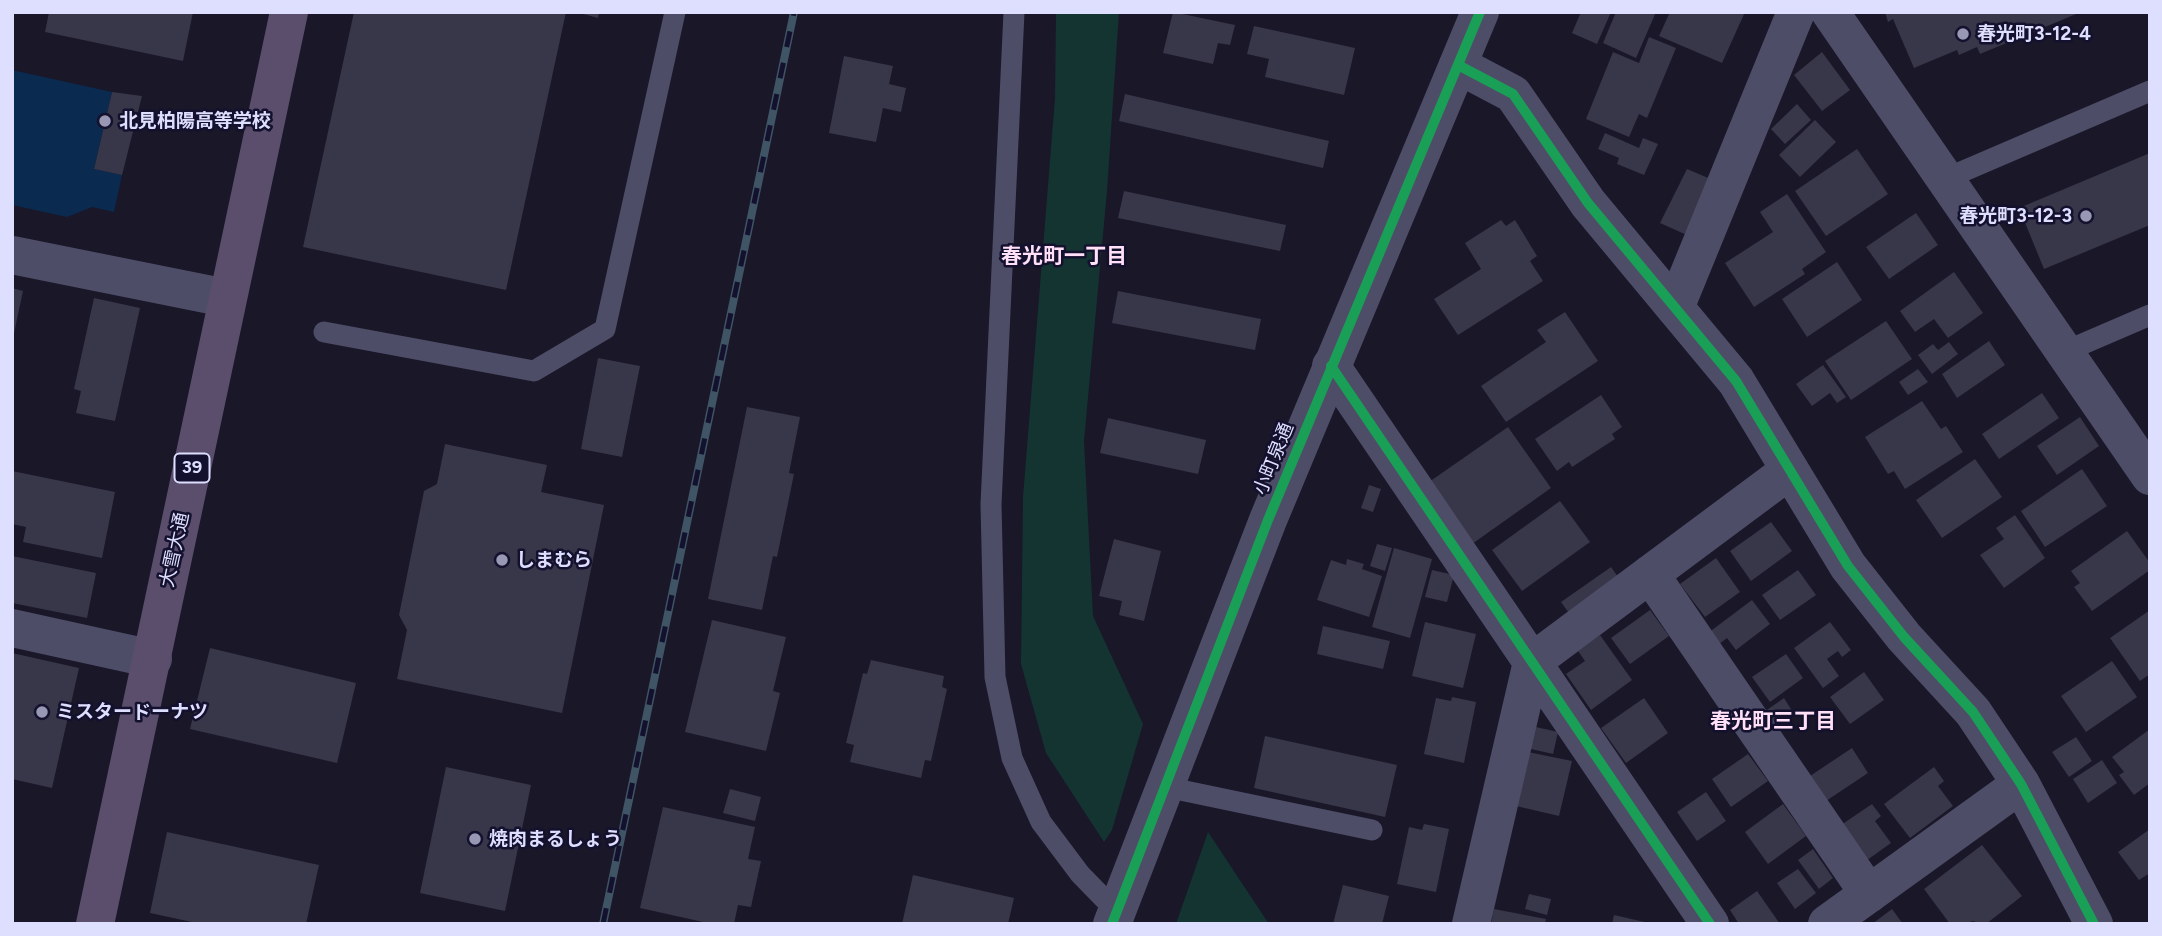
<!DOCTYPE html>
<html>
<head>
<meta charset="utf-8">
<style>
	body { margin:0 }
	#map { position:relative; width:2162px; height:936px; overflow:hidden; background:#191728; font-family:Figtree,sans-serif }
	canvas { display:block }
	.frame { position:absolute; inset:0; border:14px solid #dedeff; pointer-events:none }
</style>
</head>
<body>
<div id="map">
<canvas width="2162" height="936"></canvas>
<div class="frame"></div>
</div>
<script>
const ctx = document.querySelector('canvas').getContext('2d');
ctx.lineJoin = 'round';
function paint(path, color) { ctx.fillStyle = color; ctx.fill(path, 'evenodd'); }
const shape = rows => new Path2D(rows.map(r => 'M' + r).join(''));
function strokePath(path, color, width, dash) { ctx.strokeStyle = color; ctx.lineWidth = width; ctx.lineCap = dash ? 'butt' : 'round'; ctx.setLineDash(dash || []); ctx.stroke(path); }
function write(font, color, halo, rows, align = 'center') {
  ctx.font = font + ' Figtree,"Noto Sans JP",sans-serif'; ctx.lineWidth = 5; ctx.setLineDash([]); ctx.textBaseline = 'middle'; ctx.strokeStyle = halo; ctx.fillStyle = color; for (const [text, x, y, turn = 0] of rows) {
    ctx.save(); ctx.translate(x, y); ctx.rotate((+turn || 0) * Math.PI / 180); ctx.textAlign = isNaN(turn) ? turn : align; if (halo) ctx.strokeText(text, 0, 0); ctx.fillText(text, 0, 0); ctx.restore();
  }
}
paint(shape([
	[1056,12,1119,12,1107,191,1084,441,1093,616,1143,724,1112,830,1104,842,1046,753,1021,664,1023,497,1055,98],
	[1208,832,1269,924,1176,924]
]), '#143432');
paint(shape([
	[12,70,112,92,94,169,122,175,114,212,92,207,67,217,12,205]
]), '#0b2a4f');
paint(shape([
	[49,12,193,12,183,61,45,32],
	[354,12,566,12,506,290,303,247],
	[576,12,599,12,598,18],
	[1173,12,1235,25,1230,45,1218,43,1213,64,1163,53],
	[1581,12,1611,12,1597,44,1572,33],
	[1616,12,1656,12,1636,58,1603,43],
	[1670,12,1745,12,1722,63,1659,36],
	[1885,12,2081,12,1980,54,1977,47,1959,55,1957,50,1914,68,1893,19,1888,22],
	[1254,26,1355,48,1344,95,1265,77,1269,59,1247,54],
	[1649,37,1676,48,1647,118,1639,114,1629,137,1586,119,1613,52,1639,63],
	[1822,52,1850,90,1822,111,1794,75],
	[844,56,893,66,889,84,906,88,901,112,883,108,876,142,829,133],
	[112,92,142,96,122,175,94,169],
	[1125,94,1329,141,1323,168,1119,121],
	[1797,104,1811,120,1785,144,1771,129],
	[1815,120,1836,142,1800,177,1779,155],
	[1605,133,1639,148,1643,138,1658,144,1644,175,1617,164,1619,158,1598,149],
	[1857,149,1888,194,1826,236,1795,191],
	[2150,153,2150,225,2044,269,2019,208],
	[1687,169,1713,180,1689,236,1660,223],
	[1124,191,1286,225,1280,251,1118,218],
	[1787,194,1826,252,1802,269,1805,274,1754,307,1725,263,1773,232,1760,212],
	[1916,213,1938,245,1889,279,1866,247],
	[1501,220,1506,226,1515,220,1537,256,1530,261,1543,281,1458,335,1434,299,1481,269,1465,243],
	[1837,262,1862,300,1807,337,1782,299],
	[1954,272,1983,313,1948,338,1934,319,1915,332,1900,311],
	[12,288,23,291,13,338,12,338],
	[1118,291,1261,319,1255,350,1112,323],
	[94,298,140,308,115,421,76,413,81,391,74,389],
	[1565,312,1598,361,1506,422,1481,386,1546,342,1537,330],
	[1886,321,1912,359,1851,400,1825,361],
	[1989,341,2005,365,1957,398,1942,374],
	[1949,342,1958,354,1932,374,1918,355,1933,344,1938,350],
	[598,358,640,366,622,457,581,449],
	[1823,365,1846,397,1837,403,1830,393,1812,406,1796,384],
	[1918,369,1928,382,1908,395,1899,382],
	[2042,393,2059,418,1999,459,1982,434],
	[1601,395,1622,427,1612,434,1615,439,1572,467,1569,462,1557,471,1535,439],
	[1922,401,1941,429,1946,426,1963,452,1905,489,1894,471,1888,474,1865,437],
	[747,407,800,417,789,473,794,474,777,557,773,556,762,610,708,599],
	[2080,417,2099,446,2057,475,2037,446],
	[1108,418,1206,440,1198,474,1100,453],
	[1508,427,1551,488,1472,544,1429,482],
	[445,444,547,465,541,492,604,505,562,713,397,679,407,630,399,615,424,491,437,484],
	[1975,459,2002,497,1942,538,1916,500],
	[2082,469,2107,506,2045,547,2021,511],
	[12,471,115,492,102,558,23,542,26,527,12,524],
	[1369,485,1381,489,1373,512,1361,508],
	[1560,501,1590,542,1522,591,1492,550],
	[2015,515,2045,558,2004,588,1980,555,2004,539,1996,528],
	[1771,522,1792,551,1751,581,1730,551],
	[2127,531,2150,563,2150,570,2092,611,2074,587,2080,583,2071,571],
	[1114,539,1161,551,1144,621,1119,615,1122,601,1099,596],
	[1377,544,1392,548,1385,571,1370,566],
	[1394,548,1432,559,1410,638,1372,627],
	[12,556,96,573,87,618,12,603],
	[1716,558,1740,592,1705,617,1680,584],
	[1347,559,1364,564,1362,569,1382,576,1369,617,1317,600,1331,560,1346,565],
	[1611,567,1621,581,1571,616,1561,602],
	[1432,570,1454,575,1447,602,1425,597],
	[1798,570,1816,595,1780,620,1762,595],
	[1752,600,1770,624,1736,650,1727,638,1718,645,1708,633],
	[1650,610,1669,636,1630,664,1611,638],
	[2150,610,2150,674,2140,681,2110,638],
	[712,620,786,637,773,691,780,693,766,751,685,732],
	[1425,622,1476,634,1463,688,1412,676],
	[1830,622,1851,650,1842,657,1838,651,1827,659,1839,676,1823,688,1794,648],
	[1323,626,1390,641,1383,669,1317,654],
	[1600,635,1632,680,1591,710,1566,674,1585,661,1578,651],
	[210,648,356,683,337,763,190,729],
	[12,653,79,668,52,788,12,779],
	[1786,654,1803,678,1770,702,1752,677],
	[871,660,944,676,942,687,947,689,931,761,925,760,921,778,850,762,854,745,846,743,863,673,867,674],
	[2112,661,2137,697,2086,732,2061,696],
	[1864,672,1884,700,1850,724,1830,697],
	[1452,697,1476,702,1464,763,1424,754,1436,698,1451,701],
	[1644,698,1668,733,1626,763,1601,728],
	[1784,698,1794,714,1774,727,1764,712],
	[1527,725,1558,732,1553,754,1522,747],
	[2150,729,2150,783,2134,795,2119,775,2124,772,2112,757],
	[1265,736,1397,765,1385,817,1254,788],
	[2076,737,2092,761,2069,777,2052,752],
	[1852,748,1868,773,1826,801,1810,776],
	[1528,752,1572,761,1559,816,1516,806],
	[1748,754,1768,781,1731,807,1712,779],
	[2102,760,2117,783,2088,803,2073,779],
	[446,767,531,785,505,911,420,893],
	[1934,767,1944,781,1938,786,1953,806,1910,838,1884,804],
	[730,789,761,797,755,821,723,813],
	[1706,792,1726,821,1697,841,1677,812],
	[1783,804,1806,836,1768,864,1745,832],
	[1872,804,1881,816,1875,821,1891,843,1863,863,1838,827],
	[663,807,755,827,748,859,761,861,751,907,738,905,734,924,712,924,640,908],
	[1424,824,1449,829,1436,892,1397,884,1409,827,1422,830],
	[2150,829,2150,873,2139,880,2118,852],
	[167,832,319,865,306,924,201,924,150,913],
	[1982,845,2022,896,1986,924,1972,921,1968,924,1950,924,1924,889],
	[1813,849,1833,878,1819,889,1798,860],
	[1798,869,1816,893,1795,909,1777,883],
	[913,875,1014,898,1008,924,902,924],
	[1343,885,1389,896,1382,924,1333,924],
	[1757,891,1780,924,1739,924,1730,910],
	[1529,894,1551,899,1547,915,1525,909],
	[1494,909,1546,919,1545,924,1491,924],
	[1892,909,1903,924,1872,924],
	[1614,915,1649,923,1649,924,1612,924]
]), '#383649');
strokePath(shape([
	[1014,12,991,504,995,677,1012,758,1041,822,1080,874,1117,912],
	[1945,179,2150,91],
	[324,332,534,371,605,329,675,12],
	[2064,352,2150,315],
	[1166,787,1372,830]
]), '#4d4d68', 21);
strokePath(shape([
	[1830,12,2150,476],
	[1458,65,1513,94,1588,203,1736,381,1848,566,1904,637,1973,712,2021,784,2094,924],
	[12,255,226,298],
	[1675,308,1796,12],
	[1331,366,1710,924],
	[1650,574,1869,894],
	[12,628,153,659],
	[1471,924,1532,662,1790,470],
	[1827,924,2021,784]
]), '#4d4d68', 38);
strokePath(shape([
	[1112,924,1268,520,1480,12]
]), '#4d4d68', 38);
strokePath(shape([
	[95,924,289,12]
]), '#5a4e6c', 38);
const rail = shape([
	[603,924,794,12]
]);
strokePath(rail, '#3f5465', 8);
strokePath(rail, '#13112e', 5, [16]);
strokePath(shape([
	[1458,65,1513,94,1588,203,1736,381,1848,566,1904,637,1973,712,2021,784,2094,924],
	[1331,366,1710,924],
	[1112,924,1268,520,1480,12]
]), '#1a9f57', 10);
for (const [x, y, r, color] of [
	[1963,34,7,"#9998b4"],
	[105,121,7,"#9998b4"],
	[2086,216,7,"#9998b4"],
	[502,560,7,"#9998b4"],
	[42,712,7,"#9998b4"],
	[475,839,7,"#9998b4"]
]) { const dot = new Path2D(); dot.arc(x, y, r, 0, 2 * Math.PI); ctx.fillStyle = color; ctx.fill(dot); strokePath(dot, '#13112e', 2.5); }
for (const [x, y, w] of [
	[192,468,35]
]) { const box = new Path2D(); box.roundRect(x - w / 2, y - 14.5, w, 29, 5); ctx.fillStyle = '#13112e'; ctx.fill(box); strokePath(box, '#dedeff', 2); }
write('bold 18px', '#dedeff', null, [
	["39",192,468]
]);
write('bold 19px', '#dedeff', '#13112e', [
	["春光町3-12-4",1977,34],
	["北見柏陽高等学校",119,121],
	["春光町3-12-3",2072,216,"right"],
	["しまむら",516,560],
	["ミスタードーナツ",56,712],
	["焼肉まるしょう",489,839]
], 'left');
write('19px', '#dedeff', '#13112e', [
	["小町泉通",1274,459,-68],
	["大雪大通",175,550,-78]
]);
write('bold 21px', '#ffe0f7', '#13112e', [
	["春光町一丁目",1064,257],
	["春光町三丁目",1773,722]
]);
</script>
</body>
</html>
